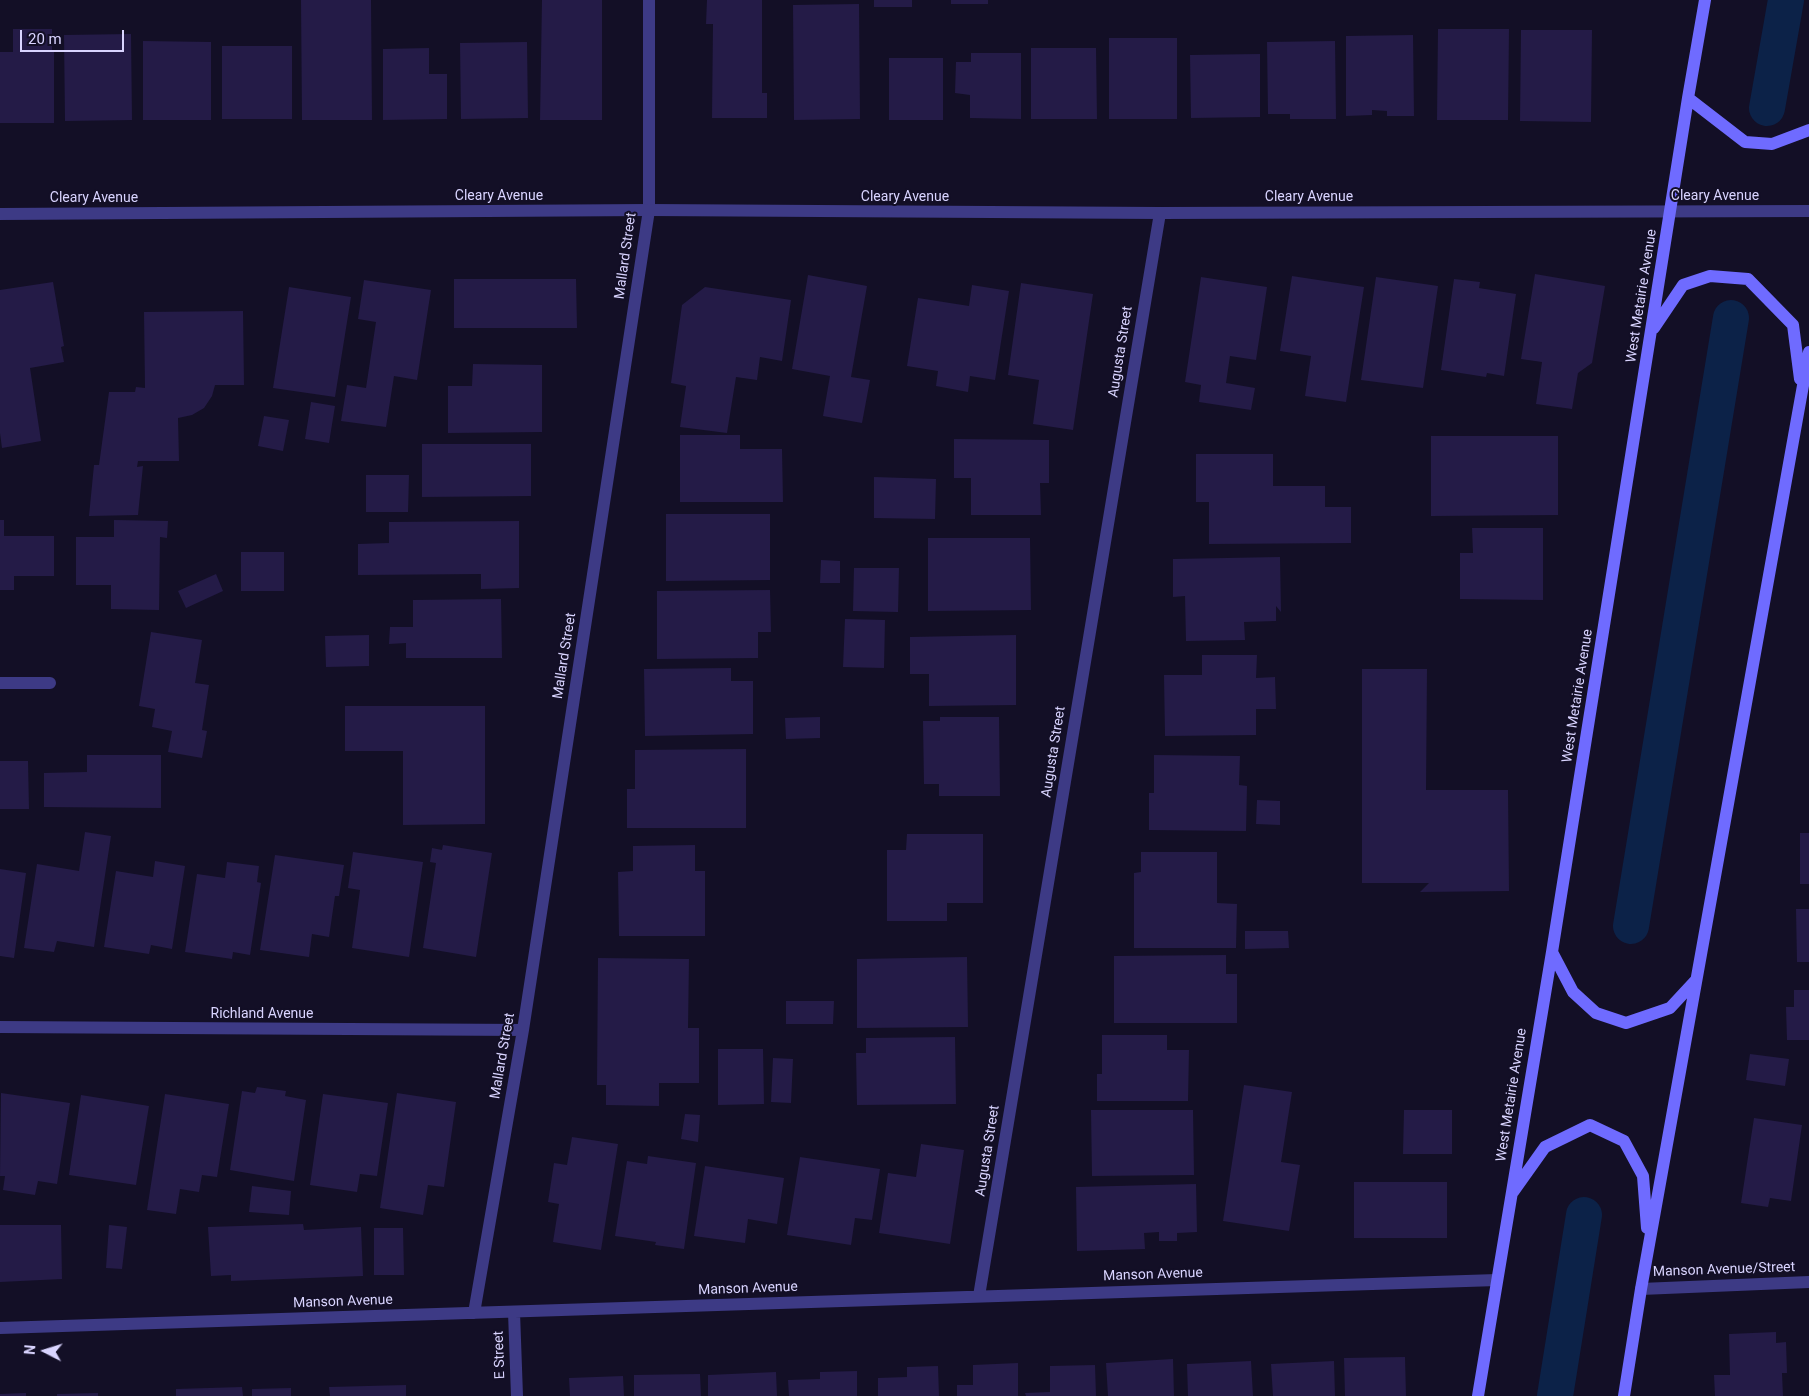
<!DOCTYPE html>
<html>
<head>
<meta charset="utf-8">
<style>
	body { margin:0 }
	#map { position:relative; width:1809px; height:1396px; overflow:hidden; background:#130f26; font-family:Roboto,sans-serif }
	canvas { display:block }
	.north { position:absolute; left:20px; top:1326px; width:50px; height:50px; -webkit-text-stroke:4px #130f26; paint-order:stroke; rotate:275deg; font-size:14px; font-weight:700; line-height:20px; text-align:center; color:#d9d4ff }
	.north::after { content:''; display:block; margin:auto; width:18px; height:22px; background:#d9d4ff; clip-path:polygon(50% 0,100% 100%,50% 72%,0 100%) }
	.scale { position:absolute; left:20px; top:30px; width:104px; height:22px; box-sizing:border-box; border:2px solid #d9d4ff; border-top:0; padding-left:6px; font-size:15px; line-height:18px; white-space:nowrap; color:#d9d4ff; -webkit-text-stroke:4px #130f26; paint-order:stroke }
</style>
</head>
<body>
<div id="map">
<canvas width="1809" height="1396"></canvas>
<div class="north">N</div>
<div class="scale">20 m</div>
</div>
<script>
const ctx = document.querySelector('canvas').getContext('2d');
ctx.lineJoin = 'round';
const shape = rows => new Path2D(rows.map(r => 'M' + r).join(''));
function strokePath(path, color, width, dash) { ctx.strokeStyle = color; ctx.lineWidth = width; ctx.lineCap = dash ? 'butt' : 'round'; ctx.setLineDash(dash || []); ctx.stroke(path); }
function paint(path, color) { ctx.fillStyle = color; ctx.fill(path, 'evenodd'); }
function write(font, color, halo, rows, align = 'center') {
  ctx.font = font + ' Roboto,sans-serif'; ctx.lineWidth = 4; ctx.setLineDash([]); ctx.textBaseline = 'middle'; ctx.strokeStyle = halo; ctx.fillStyle = color; for (const [text, x, y, turn = 0] of rows) {
    ctx.save(); ctx.translate(x, y); ctx.rotate((+turn || 0) * Math.PI / 180); ctx.textAlign = isNaN(turn) ? turn : align; if (halo) ctx.strokeText(text, 0, 0); ctx.fillText(text, 0, 0); ctx.restore();
  }
}
strokePath(shape([
	[1767,108,1786,0],
	[1631,926,1731,318],
	[1555,1396,1584,1215]
]), '#0c2248', 36);
paint(shape([
	[301,0,371,0,372,120,302,120],
	[542,0,602,0,602,120,540,120],
	[707,0,762,0,762,93,767,93,767,118,712,118,713,24,706,24],
	[874,0,912,0,912,7,874,7],
	[951,0,988,0,988,4,951,4],
	[859,4,860,119,794,120,793,5],
	[13,29,52,29,52,52,54,51,54,123,0,123,0,52,13,52],
	[1438,29,1509,29,1508,120,1437,120],
	[1521,30,1592,30,1591,122,1520,121],
	[131,34,132,120,65,121,64,35],
	[1413,35,1414,116,1387,116,1387,111,1372,110,1372,115,1346,116,1346,36],
	[1109,38,1177,38,1177,119,1109,119],
	[143,41,211,42,211,120,143,120],
	[1335,41,1336,119,1290,119,1290,114,1268,114,1267,42],
	[527,42,528,118,461,119,460,43],
	[222,46,292,46,292,119,222,119],
	[429,48,429,74,447,74,447,119,383,120,383,49],
	[1031,48,1096,48,1097,119,1031,119],
	[971,53,1021,53,1021,119,970,118,970,95,955,93,956,62,971,62],
	[1260,54,1260,117,1191,118,1190,55],
	[889,58,943,58,943,120,889,120],
	[1535,274,1605,286,1592,363,1578,373,1572,409,1536,404,1542,362,1521,359],
	[808,275,867,286,851,377,870,380,862,423,823,416,830,376,792,369],
	[1292,276,1364,287,1346,402,1305,396,1311,356,1280,351],
	[1201,277,1267,287,1256,360,1230,356,1226,383,1255,388,1251,410,1199,402,1201,385,1185,382],
	[1376,277,1438,286,1423,388,1361,380],
	[454,279,576,279,577,328,454,328],
	[1454,279,1480,282,1479,288,1516,294,1504,376,1487,373,1486,377,1441,370],
	[364,280,431,290,417,380,394,376,386,427,341,421,347,385,366,388,376,322,358,319],
	[53,282,64,346,61,347,64,362,30,368,41,441,2,448,0,433,0,290],
	[1021,283,1093,294,1073,430,1033,424,1039,380,1008,375],
	[972,285,1009,291,995,380,970,376,968,392,936,386,938,371,907,366,918,298,969,306],
	[289,287,351,297,335,397,273,388],
	[705,287,791,300,782,361,760,357,757,380,736,377,727,433,680,427,686,386,671,383,682,305],
	[243,311,244,385,215,385,212,396,204,408,192,415,178,418,179,461,138,461,137,467,143,466,138,515,89,516,94,465,99,465,109,392,135,392,136,387,145,388,144,312],
	[473,364,542,365,542,432,448,433,448,386,472,386],
	[311,402,335,406,329,443,305,439],
	[264,416,289,420,283,451,258,446],
	[680,435,740,435,740,449,782,449,783,502,680,502],
	[1431,436,1558,436,1558,515,1431,516],
	[954,439,1049,440,1049,483,1040,483,1041,515,971,515,971,478,954,478],
	[422,444,531,444,531,496,422,497],
	[1196,454,1273,454,1273,486,1325,486,1325,507,1351,507,1351,543,1209,544,1209,502,1196,502],
	[366,475,409,475,408,512,366,512],
	[874,477,936,479,935,519,874,518],
	[666,514,770,514,770,580,666,581],
	[0,520,4,520,4,536,54,536,54,576,14,576,14,590,0,590],
	[114,520,168,521,167,538,160,537,159,610,111,609,111,585,76,585,76,537,114,537],
	[519,521,519,588,481,589,481,574,358,575,358,544,389,543,389,522],
	[1472,528,1543,528,1543,600,1460,599,1460,553,1473,553],
	[928,538,1030,538,1031,610,928,611],
	[241,552,284,552,284,591,241,591],
	[1280,557,1281,612,1276,606,1276,621,1244,622,1245,640,1186,641,1185,596,1173,597,1173,559],
	[821,560,840,561,840,583,820,583],
	[854,568,899,568,898,612,853,611],
	[216,574,223,591,186,608,178,591],
	[770,590,771,632,758,632,758,658,657,659,657,591],
	[501,599,502,658,406,658,406,643,389,644,390,627,413,627,413,600],
	[845,619,885,620,884,668,843,667],
	[151,632,202,640,195,683,209,685,202,730,207,731,202,758,168,752,172,731,152,727,155,709,139,706],
	[369,635,369,666,326,667,325,636],
	[1016,635,1016,705,929,706,929,674,910,674,910,637],
	[1202,655,1257,655,1256,678,1275,677,1276,709,1256,709,1256,735,1165,736,1164,675,1202,675],
	[731,668,731,681,753,681,753,734,645,736,644,669],
	[1362,669,1427,669,1426,790,1508,790,1509,891,1420,892,1429,883,1362,883],
	[345,706,485,706,485,824,403,825,403,751,345,751],
	[820,717,820,738,786,739,785,718],
	[940,717,999,717,1000,796,939,796,939,784,924,784,923,721,940,721],
	[746,749,746,828,627,828,627,789,635,789,635,750],
	[87,755,161,755,161,808,44,807,44,773,87,772],
	[1154,755,1240,756,1239,785,1247,786,1246,831,1149,830,1149,793,1154,793],
	[0,761,28,761,29,809,0,809],
	[1257,800,1280,801,1280,825,1256,824],
	[85,832,111,836,94,947,57,941,54,952,24,948,37,864,79,871],
	[1800,833,1809,833,1809,884,1800,884],
	[907,834,983,834,983,903,947,903,947,921,887,921,887,850,906,850],
	[443,845,492,853,476,957,423,948,436,863,430,862,432,848,442,850],
	[695,845,695,871,705,871,705,936,619,936,618,872,633,871,633,846],
	[353,852,423,862,409,957,352,948,360,890,348,888],
	[1141,852,1217,852,1217,903,1237,904,1236,948,1134,948,1134,873,1141,872],
	[275,855,344,865,339,896,335,896,329,937,312,934,309,957,260,950],
	[155,861,185,866,172,949,151,945,149,954,104,947,116,871,153,877],
	[227,862,259,866,257,882,261,883,250,955,233,952,232,959,185,952,197,874,225,878],
	[0,869,26,873,14,958,0,956],
	[1796,909,1809,909,1809,962,1797,962],
	[1245,931,1288,931,1289,948,1245,949],
	[1226,955,1226,974,1237,974,1237,1023,1114,1023,1114,956],
	[967,957,968,1027,857,1028,857,959],
	[598,958,689,959,688,1028,699,1028,699,1083,659,1083,659,1106,606,1105,606,1085,597,1085],
	[1794,990,1809,990,1809,1040,1787,1040,1786,1007,1794,1007],
	[786,1001,834,1001,833,1024,786,1024],
	[1102,1035,1167,1035,1167,1050,1189,1050,1188,1101,1097,1101,1097,1074,1102,1074],
	[955,1037,956,1104,857,1105,856,1053,866,1053,866,1038],
	[718,1049,763,1049,764,1104,718,1105],
	[1750,1054,1789,1059,1785,1086,1746,1080],
	[773,1058,793,1059,791,1103,771,1102],
	[1244,1085,1292,1092,1281,1162,1300,1165,1289,1231,1223,1221],
	[257,1087,286,1091,285,1096,306,1100,294,1181,230,1170,242,1091,255,1093],
	[1,1093,70,1103,57,1184,38,1181,35,1195,3,1190,5,1176,0,1176],
	[397,1093,456,1102,444,1187,428,1185,423,1215,380,1208],
	[165,1094,229,1104,217,1177,202,1175,199,1192,180,1189,176,1214,147,1210],
	[323,1094,388,1103,377,1176,360,1174,357,1192,310,1185],
	[81,1095,149,1106,136,1185,69,1175],
	[1091,1110,1193,1110,1194,1175,1092,1176],
	[1404,1110,1452,1110,1452,1154,1403,1154],
	[685,1114,700,1115,698,1142,681,1139],
	[1754,1118,1802,1125,1791,1201,1770,1198,1768,1207,1741,1203],
	[572,1137,618,1144,601,1250,553,1242,559,1204,548,1202,554,1163,567,1165],
	[921,1144,964,1150,950,1244,879,1233,888,1173,916,1177],
	[648,1156,696,1163,684,1249,655,1245,656,1242,615,1236,627,1161,647,1164],
	[800,1157,880,1169,872,1220,855,1218,851,1245,787,1235],
	[705,1166,784,1178,777,1224,748,1219,745,1243,694,1236],
	[1354,1182,1447,1182,1447,1238,1354,1238],
	[1196,1184,1197,1232,1177,1233,1177,1241,1159,1241,1159,1232,1144,1233,1145,1249,1077,1251,1076,1187],
	[252,1186,291,1191,289,1215,249,1212],
	[303,1224,304,1230,361,1227,363,1276,231,1281,231,1275,211,1276,208,1227],
	[0,1225,61,1225,62,1279,0,1282],
	[109,1225,127,1227,122,1269,106,1268],
	[374,1228,403,1228,404,1275,374,1275],
	[1776,1332,1776,1343,1786,1342,1787,1373,1782,1373,1783,1396,1715,1396,1714,1375,1730,1375,1729,1334],
	[1405,1357,1406,1396,1345,1396,1344,1358],
	[1173,1359,1174,1396,1108,1396,1106,1363],
	[1251,1361,1253,1396,1188,1396,1187,1364],
	[1334,1361,1335,1396,1273,1396,1271,1364],
	[1018,1363,1018,1396,957,1396,957,1385,973,1385,973,1365],
	[1095,1365,1096,1396,1026,1396,1025,1393,1050,1392,1050,1366],
	[938,1366,939,1396,878,1396,878,1378,907,1377,907,1367],
	[857,1371,857,1396,789,1396,788,1380,820,1379,820,1372],
	[776,1372,777,1396,708,1396,708,1375],
	[700,1374,701,1396,634,1396,634,1375],
	[623,1376,624,1396,570,1396,569,1378],
	[406,1385,406,1396,330,1396,329,1387],
	[242,1387,243,1396,176,1396,176,1389],
	[291,1388,291,1396,252,1396,252,1389],
	[26,1393,26,1396,0,1396,0,1394],
	[98,1393,98,1396,57,1396,57,1394]
]), '#241b47');
strokePath(shape([
	[0,683,50,683],
	[0,1027,523,1030],
	[1641,1289,1809,1282],
	[979,1296,1160,213],
	[514,1312,517,1396],
	[474,1313,523,1030,649,210,649,0],
	[0,1328,1497,1280]
]), '#3d3a85', 12);
strokePath(shape([
	[0,214,649,210,1160,213,1809,211]
]), '#3d3a85', 12);
strokePath(shape([
	[1688,98,1745,142,1772,144,1809,130],
	[1654,328,1683,285,1710,276,1748,279,1793,325,1800,379],
	[1552,952,1573,992,1596,1013,1626,1023,1670,1008,1696,980],
	[1513,1192,1545,1147,1590,1125,1624,1141,1643,1176,1647,1228],
	[1478,1396,1552,952,1688,98,1705,0],
	[1624,1396,1641,1289,1809,352]
]), '#6f6bff', 12);
write('14px', '#d9d4ff', '#130f26', [
	["Cleary Avenue",499,196],
	["Cleary Avenue",1715,196],
	["Cleary Avenue",905,197],
	["Cleary Avenue",1309,197],
	["Cleary Avenue",94,198],
	["Mallard Street",626,256,-82],
	["West Metairie Avenue",1642,296,-81],
	["Augusta Street",1121,352,-81],
	["Mallard Street",565,656,-81],
	["West Metairie Avenue",1578,696,-81],
	["Augusta Street",1054,752,-81],
	["Richland Avenue",262,1014],
	["Mallard Street",503,1056,-80],
	["West Metairie Avenue",1512,1095,-81],
	["Augusta Street",988,1151,-81],
	["Manson Avenue/Street",1724,1270,-2],
	["Manson Avenue",1153,1275,-2],
	["Manson Avenue",748,1289,-2],
	["Manson Avenue",343,1302,-2],
	["E Street",500,1355,-92]
]);
</script>
</body>
</html>
